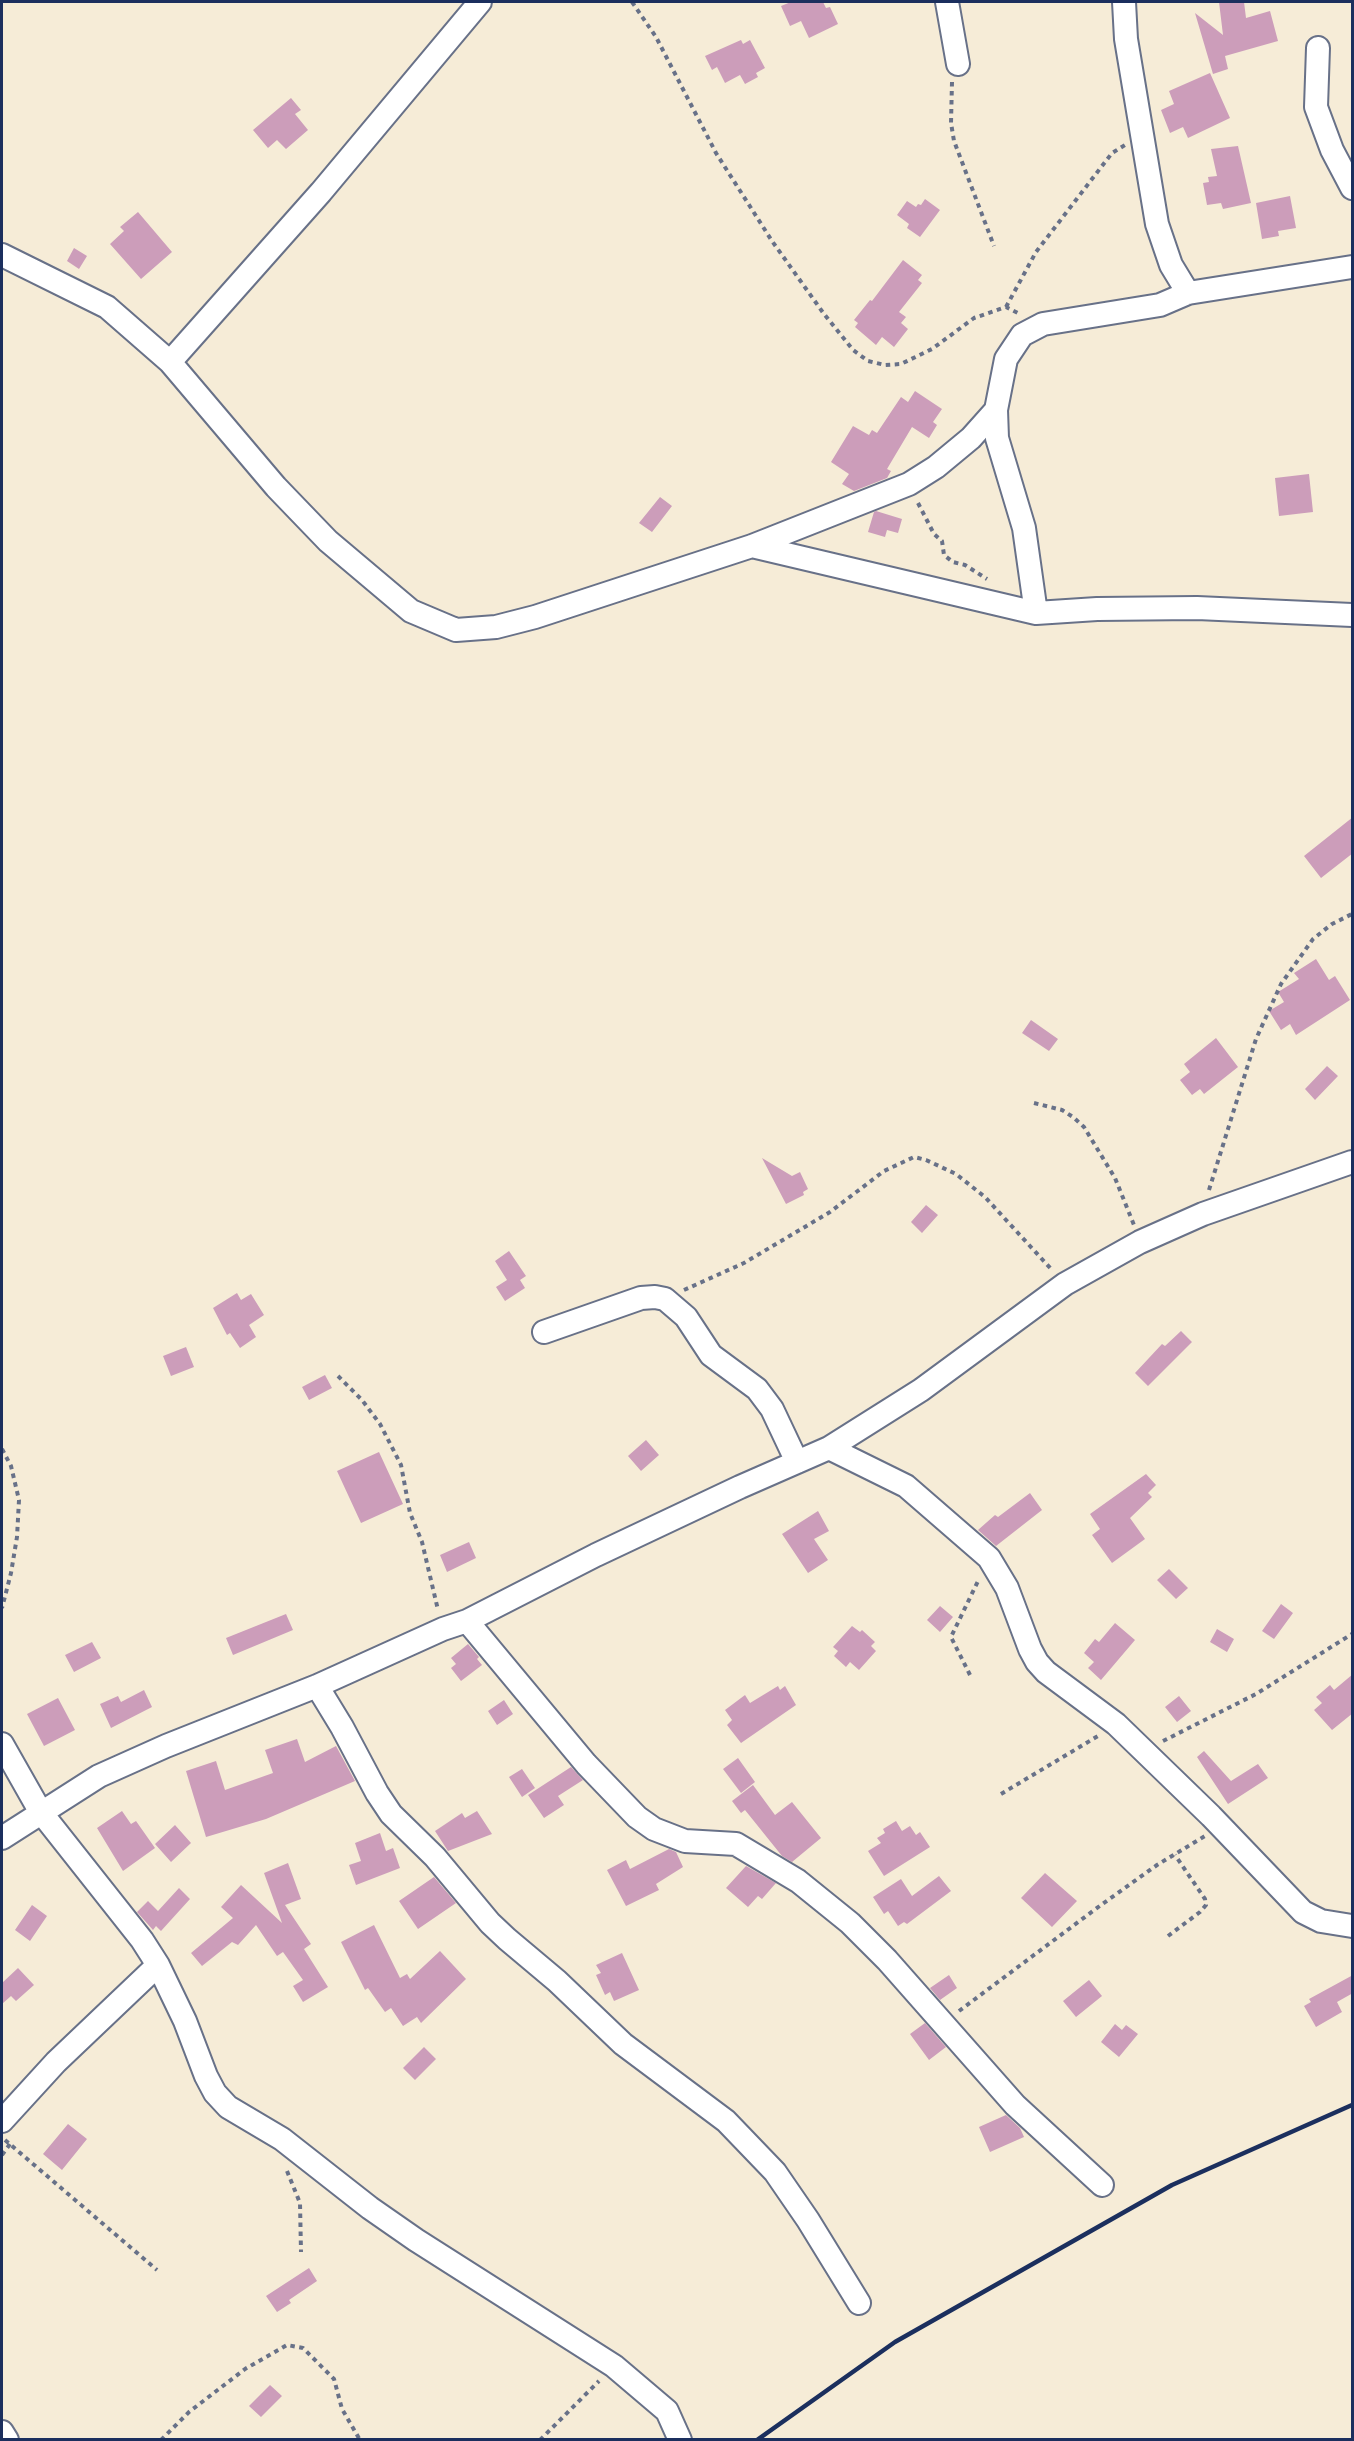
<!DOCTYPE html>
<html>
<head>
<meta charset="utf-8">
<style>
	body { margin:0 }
	#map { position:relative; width:1354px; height:2441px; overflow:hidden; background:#f6ecd7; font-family:"Gentium Book Plus",serif }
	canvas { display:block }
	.frame { position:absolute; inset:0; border:3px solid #1b2f5e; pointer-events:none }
</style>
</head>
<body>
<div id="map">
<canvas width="1354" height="2441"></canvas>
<div class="frame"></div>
</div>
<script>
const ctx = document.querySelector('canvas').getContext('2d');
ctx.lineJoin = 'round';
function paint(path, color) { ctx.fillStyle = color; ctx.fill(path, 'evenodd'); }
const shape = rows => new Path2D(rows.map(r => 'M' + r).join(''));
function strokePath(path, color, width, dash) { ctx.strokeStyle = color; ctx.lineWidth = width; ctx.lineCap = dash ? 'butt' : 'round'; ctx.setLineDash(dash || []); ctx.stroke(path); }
paint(shape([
	[791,2,823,2,826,8,830,7,838,24,809,38,801,21,790,26,781,6],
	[1219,2,1244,2,1246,18,1270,11,1278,41,1225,56,1228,69,1213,74,1195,13,1223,35],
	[741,40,743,44,750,40,765,68,756,73,758,77,745,84,740,75,725,83,717,67,712,70,705,56],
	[1210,73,1230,118,1188,138,1183,127,1170,133,1161,110,1174,104,1169,91],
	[291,98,301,110,295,114,308,130,286,149,277,140,268,148,253,130],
	[1238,146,1251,203,1223,209,1221,203,1207,205,1203,183,1209,182,1208,177,1217,176,1211,149],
	[1290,196,1296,228,1278,231,1279,236,1262,239,1256,203],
	[925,199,940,210,920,237,907,228,909,224,897,215,907,201,916,207,918,204,921,205],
	[138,212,172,252,141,279,110,244,124,231,120,227],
	[74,248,87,256,79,269,67,261],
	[903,260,922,275,918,280,922,283,899,312,906,317,901,323,908,329,894,347,882,337,876,345,855,327,858,323,854,320,870,300,872,301],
	[915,391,942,409,933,422,937,425,929,438,912,427,887,469,891,471,887,478,854,491,842,484,849,474,831,462,853,426,869,435,872,430,877,433,901,397,908,402],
	[1309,474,1313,512,1279,516,1275,478],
	[660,497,672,506,652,532,639,523],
	[876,511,902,519,898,533,887,530,885,537,868,532,874,512],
	[1353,817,1353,853,1321,878,1304,856],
	[1316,959,1329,980,1335,976,1350,1000,1296,1035,1290,1024,1281,1030,1269,1011,1284,1002,1278,992,1299,979,1294,973],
	[1031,1020,1058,1039,1049,1051,1022,1033],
	[1216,1038,1238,1067,1204,1094,1200,1089,1192,1095,1180,1080,1190,1072,1184,1064],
	[1327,1066,1338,1076,1315,1100,1305,1089],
	[762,1158,792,1176,800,1172,808,1189,803,1192,804,1195,786,1204],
	[926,1205,938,1215,922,1233,911,1222],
	[509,1251,526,1276,520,1280,525,1288,505,1301,496,1287,507,1280,495,1261],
	[237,1293,241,1300,251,1294,264,1315,249,1325,256,1337,240,1348,230,1333,227,1335,213,1308],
	[1181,1331,1192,1342,1148,1386,1135,1373,1162,1344,1165,1346],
	[186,1347,194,1367,171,1376,163,1356],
	[325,1375,332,1388,309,1400,302,1387],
	[646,1440,659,1455,641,1471,628,1456],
	[379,1452,403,1504,361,1523,337,1471],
	[1146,1474,1156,1485,1148,1493,1152,1497,1130,1518,1145,1539,1112,1563,1092,1535,1100,1529,1090,1514],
	[1030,1493,1042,1510,996,1546,978,1530,995,1515,998,1517],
	[818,1511,829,1531,814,1539,828,1560,808,1573,782,1534],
	[469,1542,476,1558,447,1572,440,1555],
	[1169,1569,1188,1588,1176,1599,1157,1580],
	[1281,1604,1293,1613,1274,1639,1262,1631],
	[940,1606,953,1617,940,1632,927,1620],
	[286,1614,293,1630,233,1655,226,1638],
	[1115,1623,1135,1640,1101,1680,1088,1668,1094,1662,1084,1653,1095,1639,1099,1642],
	[852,1626,860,1632,862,1630,875,1642,871,1646,876,1651,859,1670,850,1662,846,1667,834,1656,838,1651,833,1647],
	[1217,1629,1234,1639,1227,1652,1210,1642],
	[92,1642,101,1658,74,1672,65,1655],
	[468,1644,479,1657,477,1659,482,1665,461,1681,451,1668,456,1664,451,1658],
	[1353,1674,1353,1713,1332,1730,1314,1710,1322,1703,1316,1697,1330,1685,1334,1690],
	[778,1686,780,1690,785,1686,796,1705,741,1743,727,1725,732,1720,725,1710,745,1695,750,1703],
	[144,1690,152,1707,111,1728,100,1704,118,1696,121,1702],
	[1179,1696,1191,1711,1177,1722,1165,1707],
	[58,1698,75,1730,44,1746,27,1714],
	[504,1700,513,1714,497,1725,488,1711],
	[297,1739,305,1762,336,1746,355,1781,266,1819,206,1837,186,1771,216,1761,225,1790,273,1773,265,1750],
	[1204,1751,1231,1781,1258,1764,1268,1778,1228,1804,1197,1757],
	[738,1758,755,1782,741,1793,723,1769],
	[571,1767,583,1780,558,1796,564,1805,544,1818,528,1795],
	[522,1769,535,1788,522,1797,509,1777],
	[753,1785,775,1815,792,1802,821,1838,792,1862,782,1856,745,1810,741,1813,732,1801],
	[122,1811,131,1824,136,1821,155,1848,123,1871,97,1828],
	[477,1811,492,1834,448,1851,435,1831,462,1813,465,1818],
	[896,1821,902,1831,910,1826,916,1835,920,1832,930,1847,884,1876,868,1851,881,1843,877,1838,885,1833,883,1829],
	[175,1825,191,1843,171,1862,155,1844],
	[380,1833,386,1851,393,1848,400,1868,356,1885,349,1865,361,1861,355,1843],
	[669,1849,676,1852,683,1867,656,1884,659,1890,626,1906,607,1870,626,1860,630,1869],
	[288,1863,301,1899,285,1905,311,1944,304,1949,328,1987,303,2002,293,1986,303,1980,283,1952,277,1956,256,1925,238,1945,232,1942,202,1966,191,1953,233,1918,221,1907,241,1885,282,1923,264,1873],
	[746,1866,776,1883,762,1899,758,1896,748,1907,726,1888],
	[1045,1873,1077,1901,1052,1927,1021,1898],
	[939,1876,951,1891,907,1924,904,1922,898,1926,888,1911,884,1914,873,1897,901,1879,912,1896],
	[434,1877,456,1903,418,1929,399,1901],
	[179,1888,190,1899,161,1931,156,1926,153,1930,137,1912,148,1901,158,1911],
	[32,1905,47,1916,30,1941,15,1930],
	[374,1925,400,1978,407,1974,410,1979,440,1951,466,1979,421,2023,417,2017,403,2026,391,2008,385,2012,368,1988,365,1990,341,1942],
	[622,1953,639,1990,614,2001,610,1992,605,1995,596,1975,601,1973,596,1965],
	[18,1968,34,1985,16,2001,11,1996,2,2004,2,1983],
	[949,1975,957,1988,940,2000,930,1988],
	[1353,1975,1353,1993,1337,2002,1342,2012,1316,2027,1304,2006,1311,2002,1309,1999],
	[1089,1980,1102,1996,1076,2017,1063,2001],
	[925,2023,946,2047,929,2060,910,2034],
	[1115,2024,1122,2030,1126,2025,1138,2034,1119,2057,1101,2042],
	[424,2047,436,2059,415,2080,403,2068],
	[1006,2115,1020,2128,1024,2137,990,2152,979,2127],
	[68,2124,87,2139,62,2170,43,2154],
	[309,2268,317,2281,289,2300,291,2303,277,2312,266,2296],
	[270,2385,282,2396,261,2417,249,2406]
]), '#cc9dba');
const street = shape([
	[947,2,958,64],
	[1124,2,1126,39,1157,224,1171,265,1188,293],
	[1318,48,1316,107,1332,150,1352,188],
	[2,255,107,307,170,362,276,487,328,541,411,611,456,630,496,627,535,617,752,546,909,484,936,467,971,438,996,410],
	[170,362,321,192,480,2],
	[752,546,1036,613,1097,609,1197,608,1352,615],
	[1036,613,1024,528,997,438,996,410,1006,359,1022,335,1043,324,1160,305,1188,293,1352,267],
	[544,1332,641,1298,655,1297,665,1299,686,1317,711,1355,757,1389,772,1409,797,1462],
	[829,1448,906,1486,989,1558,1007,1588,1030,1649,1037,1662,1046,1672,1116,1724,1211,1816,1303,1912,1321,1921,1352,1926],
	[467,1621,586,1764,637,1817,654,1829,685,1841,736,1844,798,1881,850,1923,887,1960,1015,2105,1102,2185],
	[317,1686,342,1727,377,1793,391,1814,435,1857,490,1923,507,1939,557,1981,623,2044,726,2121,775,2172,808,2220,859,2303],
	[2,1744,40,1811,142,1940,158,1965,185,2021,206,2076,215,2093,228,2107,282,2139,370,2208,416,2240,614,2366,667,2411,680,2440],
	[2,1838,99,1776,166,1746,317,1686,443,1629,467,1621,596,1555,740,1487,829,1448,921,1390,1065,1284,1140,1242,1203,1214,1352,1162],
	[2,2121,56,2062,158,1965],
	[2,2432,7,2440]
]);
strokePath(street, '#687188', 26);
strokePath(shape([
	[632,2,656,37,716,153,772,241,824,314,853,350,868,361,885,365,901,364,932,349,974,318,1006,307,1020,314],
	[952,82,951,123,954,141,994,246],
	[1006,307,1036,252,1112,153,1125,145],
	[918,503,934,534,942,541,944,555,953,562,965,565,987,579],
	[1034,1103,1062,1110,1073,1117,1084,1127,1115,1178,1134,1225],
	[1209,1190,1256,1039,1281,984,1313,939,1332,924,1352,914],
	[684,1290,744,1263,830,1212,884,1171,914,1157,926,1160,956,1174,985,1197,1052,1270],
	[338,1376,362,1400,380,1424,401,1465,410,1513,422,1542,438,1610],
	[2,1449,11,1466,19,1500,17,1537,11,1573,2,1608],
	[970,1675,951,1637,979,1579],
	[1163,1741,1256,1694,1352,1634],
	[1001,1794,1098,1736],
	[1168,1936,1200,1912,1206,1905,1205,1899,1175,1855],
	[959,2011,1101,1905,1157,1865,1205,1836],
	[5,2140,157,2270],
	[2,2155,10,2144],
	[287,2171,300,2203,301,2252],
	[161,2440,189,2412,245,2369,287,2345,303,2348,334,2379,342,2409,360,2440],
	[540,2440,599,2381]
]), '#687188', 4, [4.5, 4.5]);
strokePath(street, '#fff', 22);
strokePath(shape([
	[757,2440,895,2342,1172,2185,1352,2105]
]), '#1b2f5e', 4.5);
</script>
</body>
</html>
